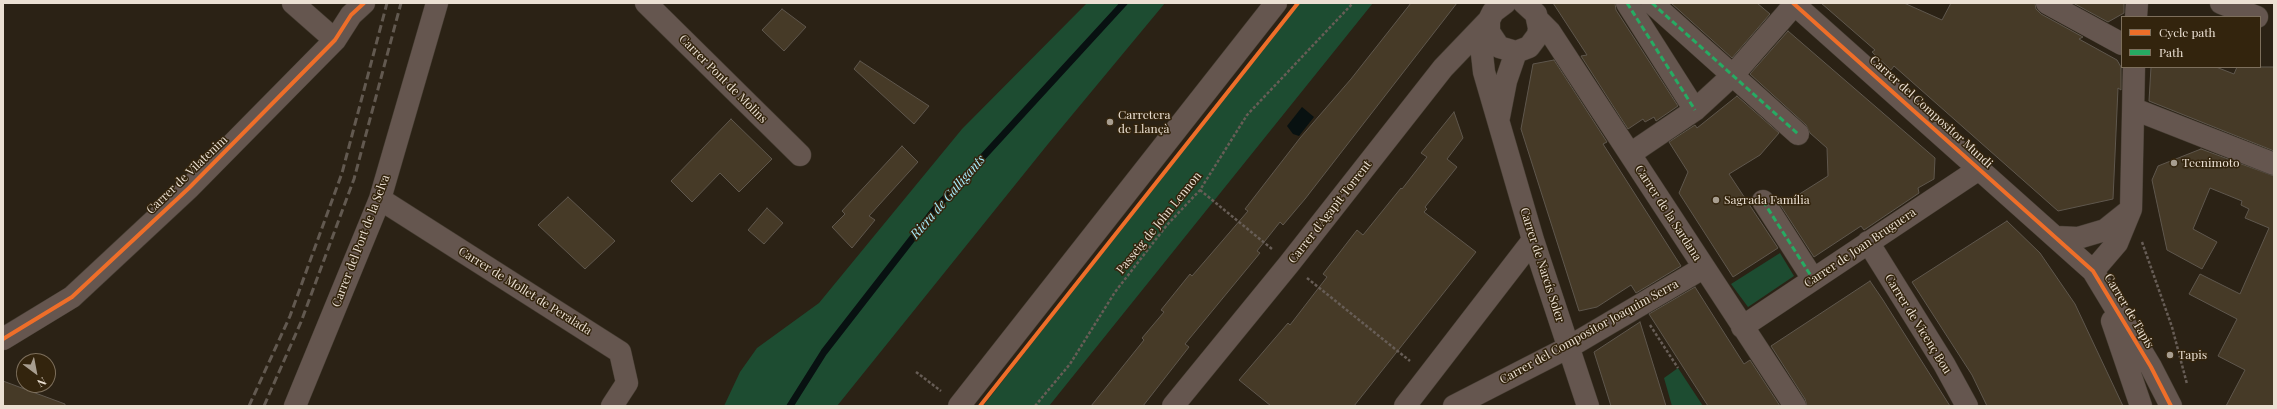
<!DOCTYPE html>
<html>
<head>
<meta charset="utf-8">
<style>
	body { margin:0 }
	#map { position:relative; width:2277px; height:409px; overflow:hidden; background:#2b2215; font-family:"Playfair Display",serif }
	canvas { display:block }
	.frame { position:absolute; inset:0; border:4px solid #ebe0d3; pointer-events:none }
	.legend { position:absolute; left:2121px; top:16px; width:140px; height:52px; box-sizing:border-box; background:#33240d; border:1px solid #7d6f5c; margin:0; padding:5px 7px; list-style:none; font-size:12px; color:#ebe0d3 }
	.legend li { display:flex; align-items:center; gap:8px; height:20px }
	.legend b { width:20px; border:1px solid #7d6f5c }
	.north { position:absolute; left:16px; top:353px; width:40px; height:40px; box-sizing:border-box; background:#33240d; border:1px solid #7d6f5c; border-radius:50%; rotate:148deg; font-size:11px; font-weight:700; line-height:16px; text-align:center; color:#ebe0d3 }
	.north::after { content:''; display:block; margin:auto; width:14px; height:18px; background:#a89e90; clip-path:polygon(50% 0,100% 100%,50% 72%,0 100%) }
</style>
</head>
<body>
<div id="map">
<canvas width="2277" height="409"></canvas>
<div class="frame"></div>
<ul class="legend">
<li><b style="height:5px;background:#ee6e29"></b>Cycle path</li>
<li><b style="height:5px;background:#26ab63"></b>Path</li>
</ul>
<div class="north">N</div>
</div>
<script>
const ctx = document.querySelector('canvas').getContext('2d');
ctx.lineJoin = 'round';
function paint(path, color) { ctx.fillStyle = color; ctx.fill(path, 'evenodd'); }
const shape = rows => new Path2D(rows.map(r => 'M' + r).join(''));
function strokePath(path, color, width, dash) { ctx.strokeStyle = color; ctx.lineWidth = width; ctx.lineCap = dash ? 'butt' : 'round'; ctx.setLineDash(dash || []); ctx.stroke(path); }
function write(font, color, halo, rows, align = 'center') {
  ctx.font = font + ' "Playfair Display",serif'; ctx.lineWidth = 3; ctx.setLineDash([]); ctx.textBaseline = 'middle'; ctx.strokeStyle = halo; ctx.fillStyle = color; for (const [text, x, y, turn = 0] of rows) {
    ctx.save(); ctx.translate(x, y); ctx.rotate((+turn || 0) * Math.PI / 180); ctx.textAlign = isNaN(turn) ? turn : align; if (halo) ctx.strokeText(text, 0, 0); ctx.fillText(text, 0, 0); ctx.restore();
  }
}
paint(shape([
	[1087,3,1165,3,1048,144,837,406,724,406,740,372,757,348,819,303,962,129],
	[1298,3,1373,3,1049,406,983,406],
	[1780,253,1794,276,1748,307,1731,284],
	[1678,368,1703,406,1672,406,1664,378]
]), '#1d4c31');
paint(shape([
	[1302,107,1314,117,1299,136,1293,134,1287,126]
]), '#081111');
strokePath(shape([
	[790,406,824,352,936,208,1124,3]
]), '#081111', 7);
const building = shape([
	[1411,3,1457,3,1305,199,1283,225,1280,222,1257,251,1260,253,1185,344,1189,347,1143,406,1091,406,1144,340,1142,338,1164,312,1161,310,1190,274,1192,276,1248,211,1245,209,1300,138,1351,79,1411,3],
	[1553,3,1615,3,1616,10,1678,106,1656,121,1654,117,1645,122,1643,119,1628,129,1581,56,1587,55,1553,3],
	[1671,3,1757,3,1770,14,1732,58,1671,3],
	[1821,3,1904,3,1942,20,1951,3,2035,3,2036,9,2041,14,2083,37,2079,39,2117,60,2121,67,2121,90,2118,88,2113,199,2058,211,1894,66,1891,70,1872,52,1875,50,1821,3],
	[2073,3,2124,3,2124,13,2108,22,2073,3],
	[782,9,806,27,784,51,762,30,782,9],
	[1788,31,1935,158,1934,179,1918,188,1919,193,1864,230,1861,226,1814,257,1779,203,1788,198,1790,200,1828,176,1827,148,1810,133,1806,125,1750,74,1788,31],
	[1554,60,1607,142,1603,144,1681,266,1636,293,1631,285,1597,307,1579,311,1521,129,1533,64,1554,60],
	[860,61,929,106,914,124,854,69,860,61],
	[2151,67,2216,67,2234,74,2237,67,2274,67,2274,151,2149,101,2151,67],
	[1737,96,1779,133,1760,155,1729,174,1778,248,1733,277,1679,193,1688,172,1669,142,1695,125,1697,128,1737,96],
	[1454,112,1463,138,1447,159,1457,167,1425,207,1427,209,1424,212,1476,252,1354,406,1271,406,1239,380,1288,323,1290,325,1327,277,1323,274,1357,230,1363,235,1401,188,1402,189,1427,157,1421,153,1454,112],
	[731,119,772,159,739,192,720,173,692,202,671,181,731,119],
	[902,146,918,162,869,216,875,220,852,248,832,227,845,214,842,211,902,146],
	[2201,149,2274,176,2274,406,2226,406,2245,370,2218,356,2237,319,2189,294,2200,274,2240,294,2269,228,2245,218,2249,209,2241,205,2242,201,2210,188,2193,229,2217,242,2202,269,2167,250,2152,180,2158,166,2201,149],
	[568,197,615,241,585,269,538,225,568,197],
	[767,208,783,223,764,244,748,230,767,208],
	[2007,221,2040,253,2075,304,2123,406,1987,406,1972,375,1912,282,2007,221],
	[1870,281,1883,300,1950,406,1807,406,1805,399,1771,346,1870,281],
	[1695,287,1744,364,1750,360,1780,406,1708,406,1649,314,1695,287],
	[1640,322,1666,406,1611,406,1594,352,1640,322],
	[3,381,65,404,65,406,3,406,3,381]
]);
paint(building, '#463a27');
strokePath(building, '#5f574d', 1);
const minor = shape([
	[293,3,335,40],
	[646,3,800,155],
	[1505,3,1493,12,1489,20,1489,32,1499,47,1516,52,1529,47,1538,35,1539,28,1536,14,1524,3],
	[1627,3,1695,110],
	[1652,3,1798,134],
	[1793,3,2093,271,2151,367,2171,406],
	[2047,3,2122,44],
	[2221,3,2257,17],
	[2136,17,2137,3],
	[1539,21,1550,32,1795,406],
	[1489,32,1482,54,1484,72,1533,240,1588,406],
	[2134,109,2274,164],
	[1499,117,1506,81,1516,52],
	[1630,154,1695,110,1733,75,1795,4],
	[380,199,620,352,627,383,612,406],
	[1763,201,1813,279],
	[2056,237,2078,238,2105,230,2130,210],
	[1868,242,1944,364,1967,406],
	[2093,271,2117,243,2131,209,2134,67],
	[2112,321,2141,406],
	[1742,327,1979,169],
	[3,339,72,297,189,188,335,40,351,15,364,3],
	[295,406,380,199,437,3],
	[959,406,1276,3],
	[1173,406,1289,264,1443,68,1489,20],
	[1405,406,1533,240],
	[1454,406,1569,347,1703,268]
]);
strokePath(minor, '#443c31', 23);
strokePath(shape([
	[1200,190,1272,249],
	[2142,242,2172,327,2187,384],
	[1307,278,1410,361],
	[1650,325,1678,368],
	[916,372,941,391],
	[1035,406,1070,364,1115,292,1167,225,1200,190,1247,115,1353,3]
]), '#675d56', 2.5, [3, 2]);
strokePath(minor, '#65564f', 22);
strokePath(shape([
	[249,406,290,316,342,173,387,3],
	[264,406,301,322,354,179,401,3]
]), '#625950', 3, [8, 4]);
strokePath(shape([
	[1627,3,1695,110],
	[1652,3,1798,134],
	[1763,201,1813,279]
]), '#26ab63', 3, [6, 3]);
strokePath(shape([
	[1793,3,2093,271,2151,367,2171,406],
	[3,339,72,297,189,188,335,40,351,15,364,3],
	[980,406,1298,3]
]), '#ee6e29', 4);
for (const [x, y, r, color] of [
	[1110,122,4,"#a89e90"],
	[2174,163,4,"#a89e90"],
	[1716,200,4,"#a89e90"],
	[2170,355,4,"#a89e90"]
]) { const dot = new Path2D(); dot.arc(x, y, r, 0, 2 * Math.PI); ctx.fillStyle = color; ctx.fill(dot); strokePath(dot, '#33240d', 1.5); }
write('12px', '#ebe0d3', '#33240d', [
	["Carrer Pont de Molins",723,79,45],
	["Carrer del Compositor Mundi",1931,112,42],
	["Carrer de Vilatenim",187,175,-44],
	["Carrer d'Agapit Torrent",1330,212,-52],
	["Carrer de la Sardana",1668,213,57],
	["Passeig de John Lennon",1159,223,-51],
	["Carrer del Port de la Selva",361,241,-69],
	["Carrer de Joan Bruguera",1860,248,-34],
	["Carrer de Narcís Soler",1542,265,72],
	["Carrer de Mollet de Peralada",525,291,32],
	["Carrer de Tapis",2129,311,59],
	["Carrer de Vicenç Bou",1918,324,58],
	["Carrer del Compositor Joaquim Serra",1589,332,-29]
]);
write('12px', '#ebe0d3', '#33240d', [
	["Carretera",1118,115],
	["de Llançà",1118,129],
	["Tecnimoto",2182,163],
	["Sagrada Família",1724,200],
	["Tapis",2178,355]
], 'left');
write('italic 13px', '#a7ecfc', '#33240d', [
	["Riera de Galligants",948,197,-49]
]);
</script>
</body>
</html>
